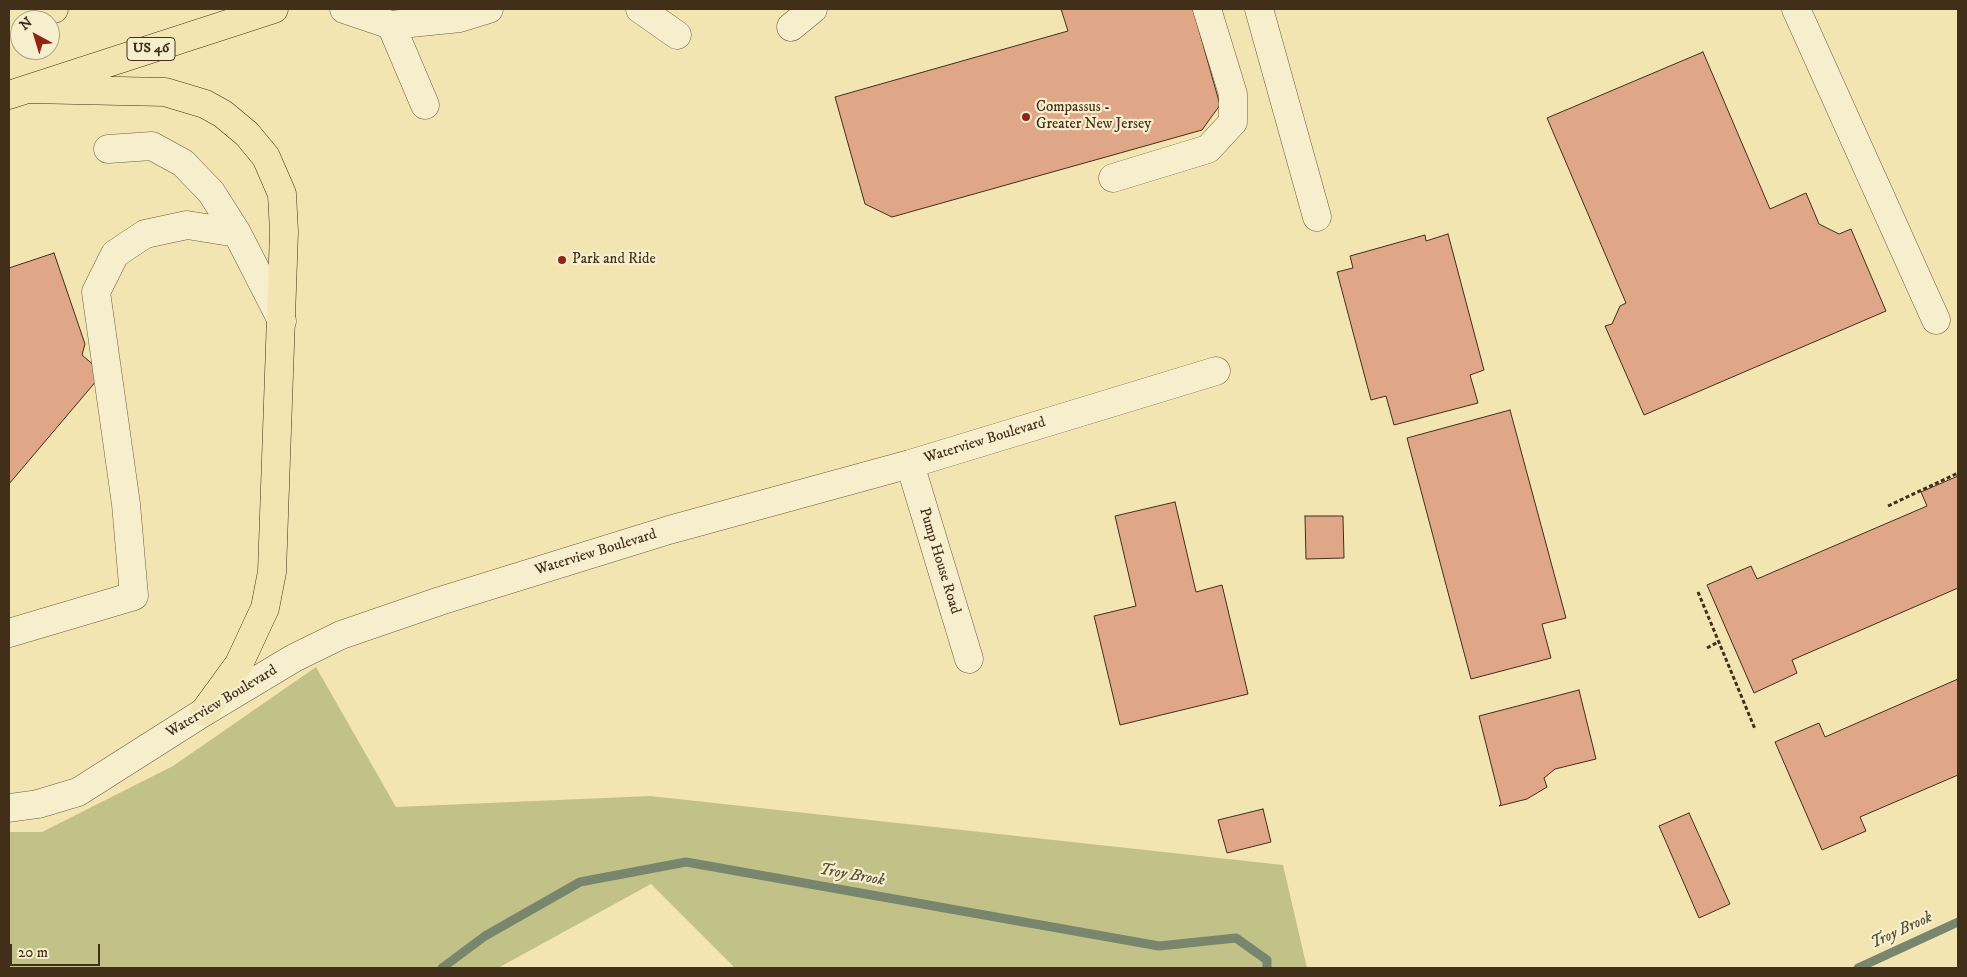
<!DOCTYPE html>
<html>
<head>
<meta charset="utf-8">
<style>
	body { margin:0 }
	#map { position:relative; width:1967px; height:977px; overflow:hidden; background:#f3e5b2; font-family:"IM FELL DW Pica",serif }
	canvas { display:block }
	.frame { position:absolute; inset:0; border:10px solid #412f19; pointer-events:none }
	.north { position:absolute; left:10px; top:10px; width:50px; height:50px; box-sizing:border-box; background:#f7eecd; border:1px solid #aea285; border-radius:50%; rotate:321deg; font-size:14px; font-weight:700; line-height:20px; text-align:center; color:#412f19 }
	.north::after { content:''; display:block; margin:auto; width:18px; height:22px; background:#8f2418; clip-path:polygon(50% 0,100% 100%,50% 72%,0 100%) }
	.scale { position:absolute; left:10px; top:944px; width:90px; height:22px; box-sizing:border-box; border:2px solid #412f19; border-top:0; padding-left:6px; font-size:15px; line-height:18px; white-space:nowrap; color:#412f19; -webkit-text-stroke:4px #f7eecd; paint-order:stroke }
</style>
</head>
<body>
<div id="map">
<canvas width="1967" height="977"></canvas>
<div class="frame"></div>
<div class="north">N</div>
<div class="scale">20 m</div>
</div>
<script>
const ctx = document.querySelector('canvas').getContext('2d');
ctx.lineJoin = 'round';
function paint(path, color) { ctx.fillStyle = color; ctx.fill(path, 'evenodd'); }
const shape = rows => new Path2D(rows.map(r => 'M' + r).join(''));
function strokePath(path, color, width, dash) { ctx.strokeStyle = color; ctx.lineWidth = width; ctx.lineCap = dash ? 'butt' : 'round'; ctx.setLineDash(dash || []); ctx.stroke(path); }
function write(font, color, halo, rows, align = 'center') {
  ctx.font = font + ' "IM FELL DW Pica",serif'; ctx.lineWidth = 4.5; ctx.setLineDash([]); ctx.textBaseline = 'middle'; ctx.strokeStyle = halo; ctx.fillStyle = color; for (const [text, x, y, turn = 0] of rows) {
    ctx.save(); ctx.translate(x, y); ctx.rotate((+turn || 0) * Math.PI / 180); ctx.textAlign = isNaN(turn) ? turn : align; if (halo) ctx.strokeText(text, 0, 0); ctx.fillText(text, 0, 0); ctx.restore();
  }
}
paint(shape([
	[316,667,396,807,650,796,1283,865,1307,968,735,968,651,884,498,968,9,968,9,832,42,832,173,766]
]), '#c2c288');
strokePath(shape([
	[442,968,485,936,580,882,686,862,1159,946,1236,938,1267,960,1267,968],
	[1858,968,1958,922]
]), '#78866e', 9);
const building = shape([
	[1061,9,1193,9,1220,105,1202,130,892,217,865,204,835,97,1068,31,1061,9],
	[1703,52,1770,209,1806,193,1819,224,1839,234,1851,229,1886,311,1644,415,1605,326,1612,324,1620,306,1626,303,1547,118,1703,52],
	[1448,234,1484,370,1470,375,1478,403,1394,425,1386,396,1371,400,1337,272,1353,268,1350,256,1425,235,1426,241,1448,234],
	[54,253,85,344,82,355,103,373,9,484,9,268,54,253],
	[1510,410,1566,618,1542,624,1551,658,1471,679,1407,438,1510,410],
	[1958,476,1958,588,1792,660,1797,673,1754,693,1707,585,1751,566,1757,579,1927,506,1921,492,1958,476],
	[1175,502,1196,592,1222,585,1248,694,1120,725,1094,616,1136,606,1115,516,1175,502],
	[1305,516,1343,516,1344,558,1306,559,1305,516],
	[1958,679,1958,775,1860,817,1866,831,1822,850,1775,742,1819,723,1825,737,1958,679],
	[1579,690,1596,759,1555,769,1544,778,1547,787,1527,799,1499,806,1501,804,1479,716,1579,690],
	[1263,809,1271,842,1227,853,1218,820,1263,809],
	[1689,813,1730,904,1699,918,1659,826,1689,813]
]);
paint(building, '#e0a688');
strokePath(building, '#412f19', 1);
const minor = shape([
	[344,9,391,25,460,18,489,9],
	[640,9,677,35],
	[1259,9,1317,217],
	[1796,9,1936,320],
	[391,25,425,105],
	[791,27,813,9],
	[108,149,152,146,183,163,211,192,237,233,282,321],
	[1113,178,1208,149,1233,122,1233,94,1207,9],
	[910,464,969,659],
	[9,633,134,596,126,504,96,292,115,254,145,234,187,225,237,233],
	[9,808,38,804,78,792,204,712,294,658,341,635,440,601,669,530,910,464,1216,371]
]);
const highway = shape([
	[9,21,54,9],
	[29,89,165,92,205,104,223,114,247,134,266,157,282,194,284,232,272,572,265,608,239,664,204,712],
	[9,95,274,9]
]);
strokePath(minor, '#6e5c3f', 29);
strokePath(highway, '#412f19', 29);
strokePath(shape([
	[1888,506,1958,473],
	[1698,592,1755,729],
	[1707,648,1720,641]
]), '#412f19', 3, [4, 2.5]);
strokePath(minor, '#f7eecd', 28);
strokePath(highway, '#f3e5b2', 28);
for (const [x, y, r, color] of [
	[1026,117,5,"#8f2418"],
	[562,260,5,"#8f2418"]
]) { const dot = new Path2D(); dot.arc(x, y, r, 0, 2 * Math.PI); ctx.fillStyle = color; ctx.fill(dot); strokePath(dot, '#f7eecd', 2); }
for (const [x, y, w] of [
	[151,49,48]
]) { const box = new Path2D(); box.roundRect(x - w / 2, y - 11.5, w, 23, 4); ctx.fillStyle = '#f7eecd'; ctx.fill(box); strokePath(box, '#412f19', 1); }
write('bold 14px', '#412f19', null, [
	["US 46",151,49]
]);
write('15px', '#412f19', '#f7eecd', [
	["Compassus -",1036,108],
	["Greater New Jersey",1036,125],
	["Park and Ride",572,260]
], 'left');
write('15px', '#412f19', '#f7eecd', [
	["Waterview Boulevard",985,441,-17],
	["Waterview Boulevard",596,553,-17],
	["Pump House Road",939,561,73],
	["Waterview Boulevard",222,702,-31]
]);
write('italic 16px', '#58533c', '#f7eecd', [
	["Troy Brook",852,876,10],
	["Troy Brook",1902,931,-25]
]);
</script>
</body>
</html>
